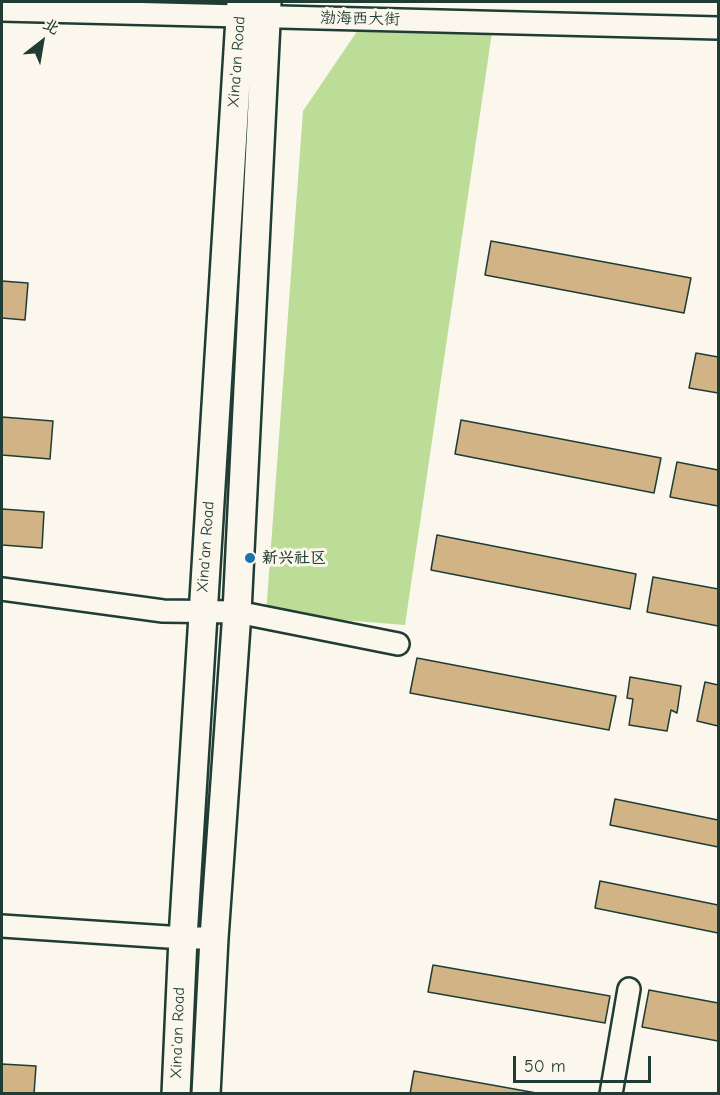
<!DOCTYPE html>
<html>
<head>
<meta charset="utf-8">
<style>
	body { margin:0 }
	#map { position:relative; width:720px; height:1095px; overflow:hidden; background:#fbf7ec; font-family:"Comic Neue","LXGW WenKai TC",sans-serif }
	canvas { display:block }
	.frame { position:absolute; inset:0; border:3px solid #1f3d34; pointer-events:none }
	.north { position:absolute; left:12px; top:12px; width:60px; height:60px; -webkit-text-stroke:4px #fbf7ec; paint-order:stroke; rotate:31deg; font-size:16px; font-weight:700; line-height:24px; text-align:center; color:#1f3d34 }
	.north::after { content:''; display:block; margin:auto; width:21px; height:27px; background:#1f3d34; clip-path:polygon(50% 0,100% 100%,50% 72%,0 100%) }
	.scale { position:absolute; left:513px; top:1056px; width:138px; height:27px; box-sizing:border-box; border:3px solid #1f3d34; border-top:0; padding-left:8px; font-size:18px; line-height:21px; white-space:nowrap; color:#1f3d34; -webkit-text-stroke:4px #fbf7ec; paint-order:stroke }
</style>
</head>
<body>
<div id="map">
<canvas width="720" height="1095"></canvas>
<div class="frame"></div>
<div class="north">北</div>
<div class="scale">50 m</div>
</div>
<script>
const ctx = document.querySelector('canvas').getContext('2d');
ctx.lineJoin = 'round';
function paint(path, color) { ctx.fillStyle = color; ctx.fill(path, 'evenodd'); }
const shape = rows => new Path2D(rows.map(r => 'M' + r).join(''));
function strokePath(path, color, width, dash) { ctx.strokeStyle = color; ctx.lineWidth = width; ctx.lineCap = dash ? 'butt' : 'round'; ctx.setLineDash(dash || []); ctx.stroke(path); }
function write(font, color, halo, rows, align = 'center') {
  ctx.font = font + ' "Comic Neue","LXGW WenKai TC",sans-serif'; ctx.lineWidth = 6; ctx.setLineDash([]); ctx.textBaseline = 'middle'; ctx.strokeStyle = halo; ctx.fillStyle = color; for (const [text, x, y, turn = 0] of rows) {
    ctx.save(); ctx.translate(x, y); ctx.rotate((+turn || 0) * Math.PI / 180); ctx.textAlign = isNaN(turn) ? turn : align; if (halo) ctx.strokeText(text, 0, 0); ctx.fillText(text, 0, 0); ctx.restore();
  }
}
paint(shape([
	[362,24,492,32,405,625,266,614,303,111]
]), '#bcdd97');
const building = shape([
	[491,241,691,278,684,313,485,275,491,241],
	[2,281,28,283,25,320,2,318,2,281],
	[696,353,718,357,718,393,689,388,696,353],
	[2,417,53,421,50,459,2,455,2,417],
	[461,420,661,458,654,493,455,454,461,420],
	[677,462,718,470,718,506,670,497,677,462],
	[2,509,44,512,42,548,2,545,2,509],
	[437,535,636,574,630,609,431,570,437,535],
	[653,577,718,589,718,626,647,612,653,577],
	[417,658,616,696,609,730,410,693,417,658],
	[630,677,681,686,677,713,671,710,667,731,629,725,633,699,627,698,630,677],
	[705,682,718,685,718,726,697,721,705,682],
	[615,799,718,820,718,847,610,825,615,799],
	[600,881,718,905,718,933,595,908,600,881],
	[433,965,610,996,605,1023,428,992,433,965],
	[649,990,718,1003,718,1041,642,1027,649,990],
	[2,1064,36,1066,34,1094,2,1094,2,1064],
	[414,1071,542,1094,410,1094,414,1071]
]);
paint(building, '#d1b385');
strokePath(building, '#1f3d34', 1.5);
const minor = shape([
	[2,10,718,28],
	[2,589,163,611,237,612,398,644],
	[2,926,183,938,214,938],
	[611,1094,629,989]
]);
const major = shape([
	[176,1094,183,938,241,2],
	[206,1094,214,938,237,612,267,2]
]);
strokePath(minor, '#1f3d34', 26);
strokePath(major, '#1f3d34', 32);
strokePath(minor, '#fbf7ec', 21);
strokePath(major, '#fbf7ec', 27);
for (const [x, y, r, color] of [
	[250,558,6,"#1f6fb2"]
]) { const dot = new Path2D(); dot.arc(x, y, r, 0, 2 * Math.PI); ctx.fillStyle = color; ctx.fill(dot); strokePath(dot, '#fbf7ec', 2); }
write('16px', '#1f3d34', '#fbf7ec', [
	["渤海西大街",360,19,1],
	["Xina'an Road",237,62,-86],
	["Xina'an Road",206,547,-86],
	["Xina'an Road",178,1033,-88]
]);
write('bold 16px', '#1f3d34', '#fbf7ec', [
	["新兴社区",262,558]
], 'left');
</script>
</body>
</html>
